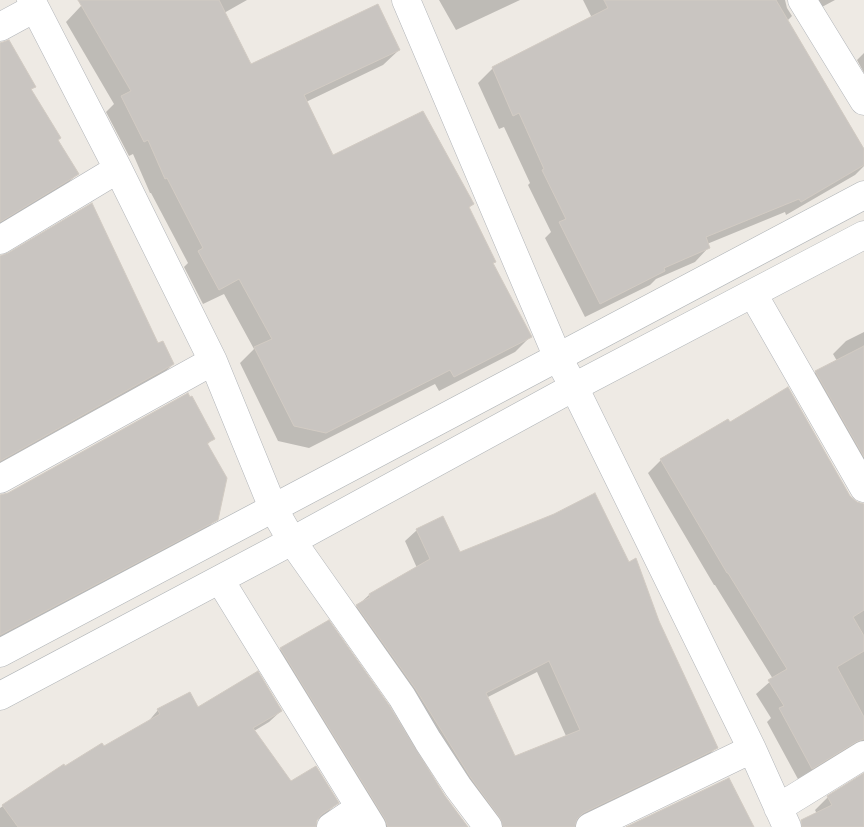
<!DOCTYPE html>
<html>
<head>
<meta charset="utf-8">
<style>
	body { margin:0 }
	canvas { display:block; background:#eeeae4 }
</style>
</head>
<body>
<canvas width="864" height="827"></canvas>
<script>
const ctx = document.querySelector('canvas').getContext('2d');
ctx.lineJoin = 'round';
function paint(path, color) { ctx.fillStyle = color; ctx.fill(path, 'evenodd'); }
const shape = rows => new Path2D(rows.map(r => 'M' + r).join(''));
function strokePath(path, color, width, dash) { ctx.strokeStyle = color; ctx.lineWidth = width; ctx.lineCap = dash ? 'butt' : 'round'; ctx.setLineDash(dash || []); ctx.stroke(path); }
paint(shape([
	[92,0,247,0,224,13,250,66,399,50,383,65,306,102,333,156,473,204,468,208,492,263,530,337,515,352,439,391,435,384,309,448,278,441,240,363,254,349,224,294,203,304,184,267,188,263,151,193,150,193,133,154,129,156,106,112,114,104,66,22,81,6],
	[439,0,520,0,456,30],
	[583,0,785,0,787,8,792,16,787,21,864,149,864,166,855,175,786,215,785,212,707,244,709,247,695,262,656,279,650,285,585,317,545,238,551,232,528,185,530,183,504,127,499,129,478,83,493,68,592,18],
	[794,0,835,0,807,15],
	[0,53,34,86,30,90,57,141,77,174,64,187,0,226],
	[864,53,864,73,857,60],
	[0,257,158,344,173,364,160,377,0,466],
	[864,332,864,492,803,385,816,372,837,361,833,354,846,341],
	[213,438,207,445,216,519,203,533,0,640,0,496],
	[661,460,849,497,856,503,864,505,864,759,799,781,767,722,771,718,756,694,773,679,715,585,714,585,648,473],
	[417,530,459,553,658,622,717,747,705,759,574,822,574,827,488,827,345,617,369,595,417,568,405,541],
	[537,672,566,736,514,758,486,698],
	[281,649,444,796,467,827,372,827,269,660],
	[197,708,281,711,269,722,254,731,290,782,337,803,326,814,316,821,315,827,0,827,0,808,23,792,147,723,158,710],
	[864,775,864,827,819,827,819,818,815,810,828,797]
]), '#0003');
const building = shape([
	[78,0,219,0,251,64,378,4,400,50,304,95,333,155,423,111,474,204,469,207,496,262,493,263,532,337,454,377,450,370,326,433,294,426,254,347,272,339,239,279,219,290,198,251,203,248,167,178,165,179,148,140,144,142,121,96,131,91,78,0],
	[604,0,776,0,864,149,864,165,801,202,799,199,706,237,710,248,664,268,665,271,600,304,559,222,566,219,542,170,544,169,519,113,513,116,492,67,608,8,604,0],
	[9,40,36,87,31,89,61,138,58,140,79,174,0,222,0,43,9,40],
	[92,203,158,343,163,341,174,364,0,461,0,256,8,253,92,203],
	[864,346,864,457,815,371,864,346],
	[788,387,850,496,857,502,864,504,864,610,853,617,864,636,864,651,837,667,864,717,864,739,856,742,812,769,779,708,784,706,768,680,787,669,728,573,727,573,660,459,728,419,730,422,788,387],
	[188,393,190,397,192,396,215,439,207,443,227,478,218,520,0,635,0,495,8,493,188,393],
	[595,493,629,562,636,558,659,621,718,748,583,813,577,819,575,827,503,827,500,818,471,778,415,688,356,605,370,597,369,594,430,559,416,529,443,516,460,552,554,514,595,493],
	[549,661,580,730,515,756,486,693,549,661],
	[329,620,389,705,445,796,468,827,388,827,385,819,280,648,329,620],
	[258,671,282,711,253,728,291,781,316,766,339,803,322,814,317,820,316,827,18,827,2,805,64,764,65,766,102,743,104,746,160,714,157,709,190,692,198,707,258,671],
	[864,773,864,827,802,827,801,820,832,805,827,796,864,773],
	[729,778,754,827,626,827,729,778]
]);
paint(building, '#c9c5c1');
strokePath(building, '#d2cbc3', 1);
const street = shape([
	[31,0,118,169,213,361,273,508,292,541,402,697,428,741,458,787,488,827],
	[406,0,558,358,574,387,752,749,787,827],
	[802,0,864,101],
	[0,27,35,8],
	[0,240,118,169],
	[753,294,864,488],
	[0,479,213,361],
	[220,580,372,827],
	[778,808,864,755],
	[331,827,359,808],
	[590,827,752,749]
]);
const secondary = shape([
	[0,653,864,195],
	[0,696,292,541,574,387,864,235]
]);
strokePath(street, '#b2b5b9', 29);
strokePath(secondary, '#b1b5b8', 29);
strokePath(street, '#fff', 28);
strokePath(secondary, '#fff', 28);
</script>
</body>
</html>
